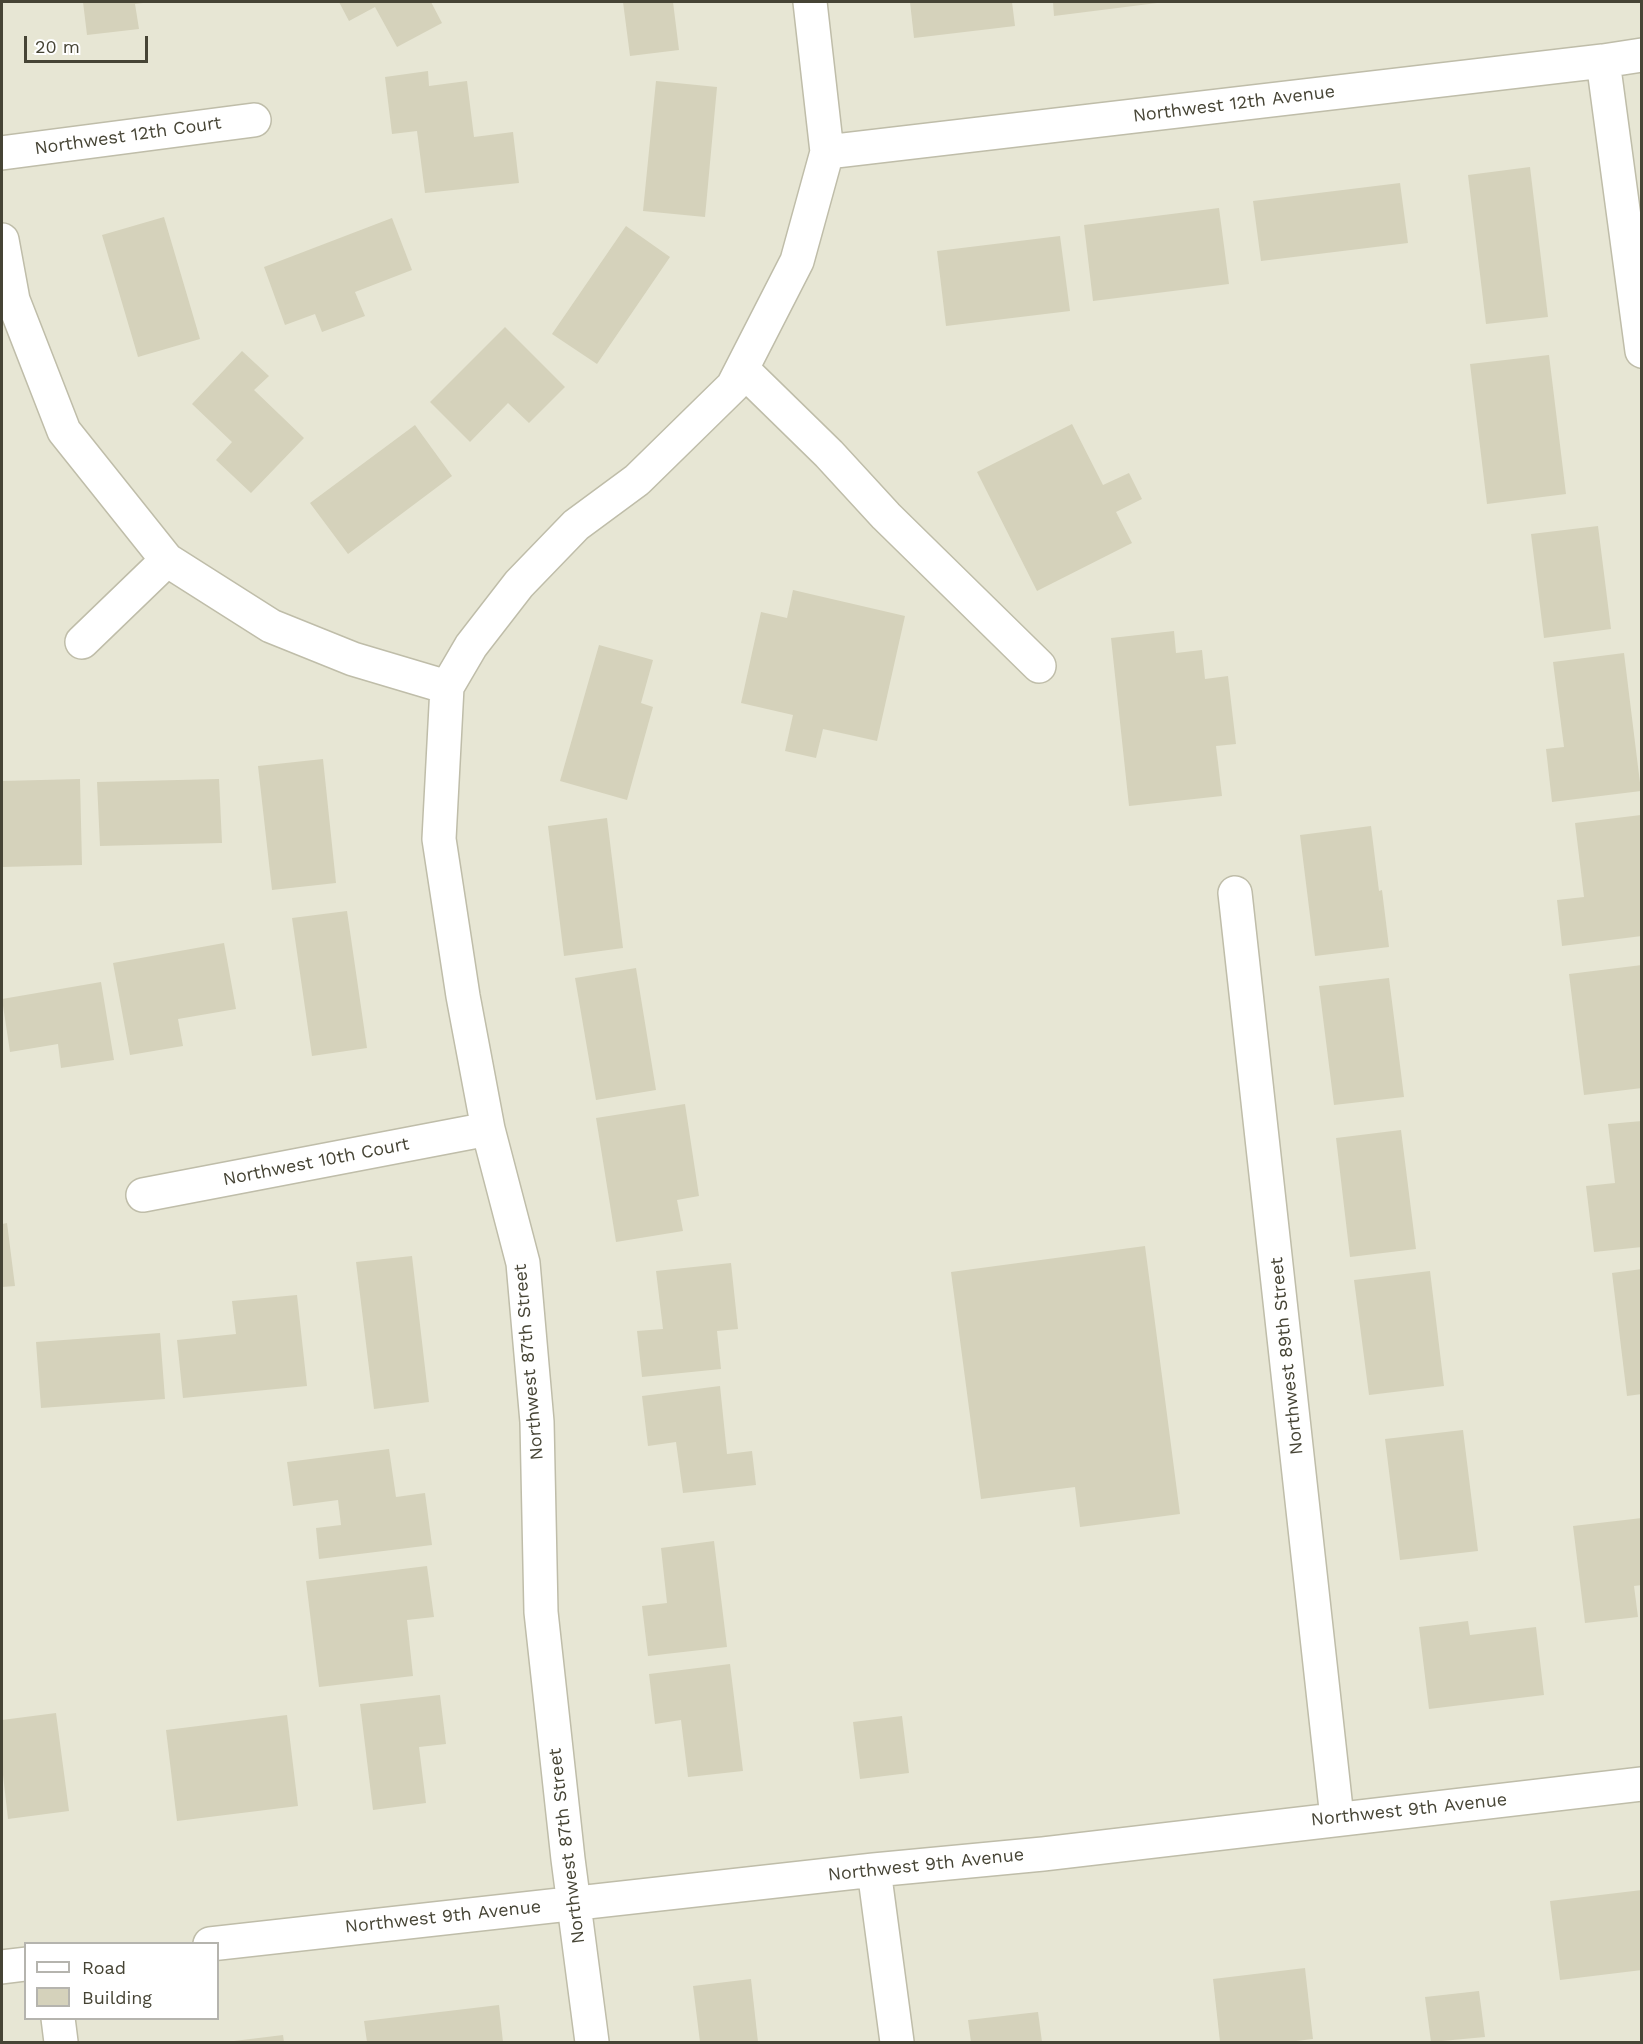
<!DOCTYPE html>
<html>
<head>
<meta charset="utf-8">
<style>
	body { margin:0 }
	#map { position:relative; width:1643px; height:2044px; overflow:hidden; background:#f3f3e6; font-family:"Work Sans",sans-serif }
	canvas { display:block }
	.frame { position:absolute; inset:0; border:3px solid #464435; pointer-events:none }
	.legend { position:absolute; left:24px; top:1942px; width:195px; height:78px; box-sizing:border-box; background:#fff; border:2px solid #b5b4ae; margin:0; padding:8px 10px; list-style:none; font-size:18px; color:#464435 }
	.legend li { display:flex; align-items:center; gap:12px; height:30px }
	.legend b { width:30px; border:2px solid #b5b4ae }
	.scale { position:absolute; left:24px; top:36px; width:124px; height:27px; box-sizing:border-box; border:3px solid #464435; border-top:0; padding-left:8px; font-size:18px; line-height:21px; white-space:nowrap; color:#464435; -webkit-text-stroke:4px #fff; paint-order:stroke }
</style>
</head>
<body>
<div id="map">
<canvas width="1643" height="2044"></canvas>
<div class="frame"></div>
<ul class="legend">
<li><b style="height:8px;background:#fff"></b>Road</li>
<li><b style="height:16px;background:#d5d2bb"></b>Building</li>
</ul>
<div class="scale">20 m</div>
</div>
<script>
const ctx = document.querySelector('canvas').getContext('2d');
ctx.lineJoin = 'round';
function paint(path, color) { ctx.fillStyle = color; ctx.fill(path, 'evenodd'); }
const shape = rows => new Path2D(rows.map(r => 'M' + r).join(''));
function strokePath(path, color, width, dash) { ctx.strokeStyle = color; ctx.lineWidth = width; ctx.lineCap = dash ? 'butt' : 'round'; ctx.setLineDash(dash || []); ctx.stroke(path); }
function write(font, color, halo, rows, align = 'center') {
  ctx.font = font + ' "Work Sans",sans-serif'; ctx.lineWidth = 4.5; ctx.setLineDash([]); ctx.textBaseline = 'middle'; ctx.strokeStyle = halo; ctx.fillStyle = color; for (const [text, x, y, turn = 0] of rows) {
    ctx.save(); ctx.translate(x, y); ctx.rotate((+turn || 0) * Math.PI / 180); ctx.textAlign = isNaN(turn) ? turn : align; if (halo) ctx.strokeText(text, 0, 0); ctx.fillText(text, 0, 0); ctx.restore();
  }
}
paint(shape([
	[2,2,1641,2,1641,2042,2,2042],
	[26,1944,218,1944,218,2018,26,2018]
]), '#e7e6d4');
paint(shape([
	[83,2,143,2,143,3,135,4,139,29,87,35],
	[339,2,431,2,442,23,397,47,375,7,349,21],
	[623,2,673,2,679,50,630,56],
	[910,2,1012,2,1015,26,914,38],
	[1053,2,1157,2,1157,3,1054,16],
	[428,71,429,86,467,81,474,137,513,132,519,183,425,193,417,131,392,134,385,77],
	[656,81,717,87,705,217,643,211],
	[1530,167,1548,317,1486,324,1468,175],
	[1400,183,1408,243,1261,261,1253,201],
	[1219,208,1229,284,1093,301,1084,225],
	[164,217,200,339,138,357,102,235],
	[392,218,412,270,355,292,365,316,322,332,315,314,285,325,264,267],
	[626,226,670,257,597,364,552,334],
	[1060,236,1070,311,946,326,937,251],
	[505,327,565,387,529,423,508,403,470,442,430,402],
	[242,351,269,376,254,390,304,438,251,493,216,460,232,442,192,404],
	[1549,355,1566,494,1487,504,1470,364],
	[1072,424,1103,485,1129,473,1142,499,1116,512,1132,543,1037,591,977,472],
	[415,425,452,476,348,554,310,503],
	[1598,526,1611,629,1544,638,1531,534],
	[793,590,905,616,877,741,823,729,816,758,785,751,793,715,741,703,761,612,787,618],
	[1174,631,1176,653,1202,650,1205,679,1228,676,1236,744,1216,746,1222,796,1129,806,1111,638],
	[599,645,653,660,641,703,653,707,627,800,560,781],
	[1624,653,1641,791,1552,802,1546,749,1564,747,1553,662],
	[323,759,336,883,272,890,258,766],
	[80,779,82,865,2,867,2,781],
	[219,779,222,843,100,846,97,782],
	[1641,815,1642,936,1562,946,1557,900,1584,897,1575,823],
	[607,818,623,948,564,956,548,826],
	[1371,826,1379,891,1382,890,1389,947,1315,956,1300,835],
	[347,911,367,1048,312,1056,292,918],
	[224,943,236,1009,178,1019,183,1046,130,1055,113,963],
	[1642,965,1642,1088,1584,1095,1569,974],
	[636,968,656,1090,596,1100,575,978],
	[1389,978,1404,1097,1334,1105,1319,986],
	[101,982,114,1060,61,1068,58,1044,10,1052,2,999],
	[685,1104,699,1196,677,1200,683,1231,616,1242,596,1118],
	[1642,1121,1642,1247,1594,1252,1586,1186,1615,1183,1608,1124],
	[1401,1130,1416,1249,1350,1257,1336,1138],
	[7,1223,15,1286,2,1287,2,1224],
	[1145,1246,1180,1514,1080,1527,1075,1487,981,1499,951,1272],
	[412,1256,429,1402,374,1409,356,1262],
	[731,1263,738,1329,717,1331,721,1369,642,1377,637,1331,663,1329,656,1271],
	[1642,1269,1642,1394,1627,1396,1612,1273],
	[1430,1271,1444,1386,1369,1395,1354,1280],
	[297,1295,307,1386,183,1398,177,1340,236,1334,232,1301],
	[160,1333,165,1399,41,1408,36,1342],
	[720,1386,727,1454,752,1451,756,1485,683,1493,676,1442,648,1446,642,1396],
	[1463,1430,1478,1551,1400,1560,1385,1439],
	[389,1449,396,1497,425,1493,432,1545,319,1559,316,1528,341,1525,338,1500,293,1506,287,1462],
	[1642,1518,1642,1585,1634,1586,1638,1617,1585,1623,1573,1526],
	[714,1541,727,1647,648,1656,642,1606,667,1603,661,1548],
	[427,1566,434,1617,407,1620,413,1676,319,1687,306,1581],
	[1468,1621,1470,1635,1536,1627,1544,1695,1429,1709,1419,1627],
	[730,1664,743,1771,688,1777,681,1720,655,1724,649,1674],
	[440,1695,446,1744,419,1747,426,1803,373,1810,360,1704],
	[56,1713,69,1811,8,1819,2,1766,2,1720],
	[287,1715,298,1806,177,1821,166,1730],
	[902,1716,909,1773,860,1779,853,1722],
	[1642,1890,1642,1970,1560,1980,1550,1901],
	[1305,1968,1313,2039,1296,2041,1296,2042,1220,2042,1213,1979],
	[751,1979,758,2042,700,2042,693,1986],
	[1479,1991,1485,2037,1431,2042,1425,1997],
	[499,2005,503,2042,367,2042,364,2021],
	[1038,2012,1042,2042,971,2042,968,2020],
	[283,2035,284,2042,234,2042,234,2041]
]), '#d5d2bb');
const minor = shape([
	[1603,61,1642,351],
	[827,152,1603,61,1642,55],
	[2,153,254,120],
	[2,240,13,300,64,431,167,560,271,626,353,659,447,687],
	[742,369,829,454,886,516,1039,666],
	[82,642,167,560],
	[1235,893,1337,1818],
	[143,1195,488,1129],
	[874,1870,897,2042],
	[210,1944,874,1870,1043,1854,1642,1784],
	[2,1967,26,1964],
	[58,2018,61,2042],
	[592,2042,568,1859,541,1612,537,1422,523,1263,488,1129,463,996,439,839,447,687,471,646,519,584,576,525,637,480,733,386,797,261,827,152,810,2]
]);
strokePath(minor, '#bfbda9', 36);
strokePath(minor, '#fff', 33);
write('18px', '#464435', '#fff', [
	["Northwest 12th Avenue",1234,104,-7],
	["Northwest 12th Court",128,136,-8],
	["Northwest 10th Court",316,1162,-11],
	["Northwest 89th Street",1287,1356,-96],
	["Northwest 87th Street",529,1362,-95],
	["Northwest 9th Avenue",1409,1810,-6],
	["Northwest 87th Street",567,1846,-97],
	["Northwest 9th Avenue",926,1865,-6],
	["Northwest 9th Avenue",443,1917,-6]
]);
</script>
</body>
</html>
